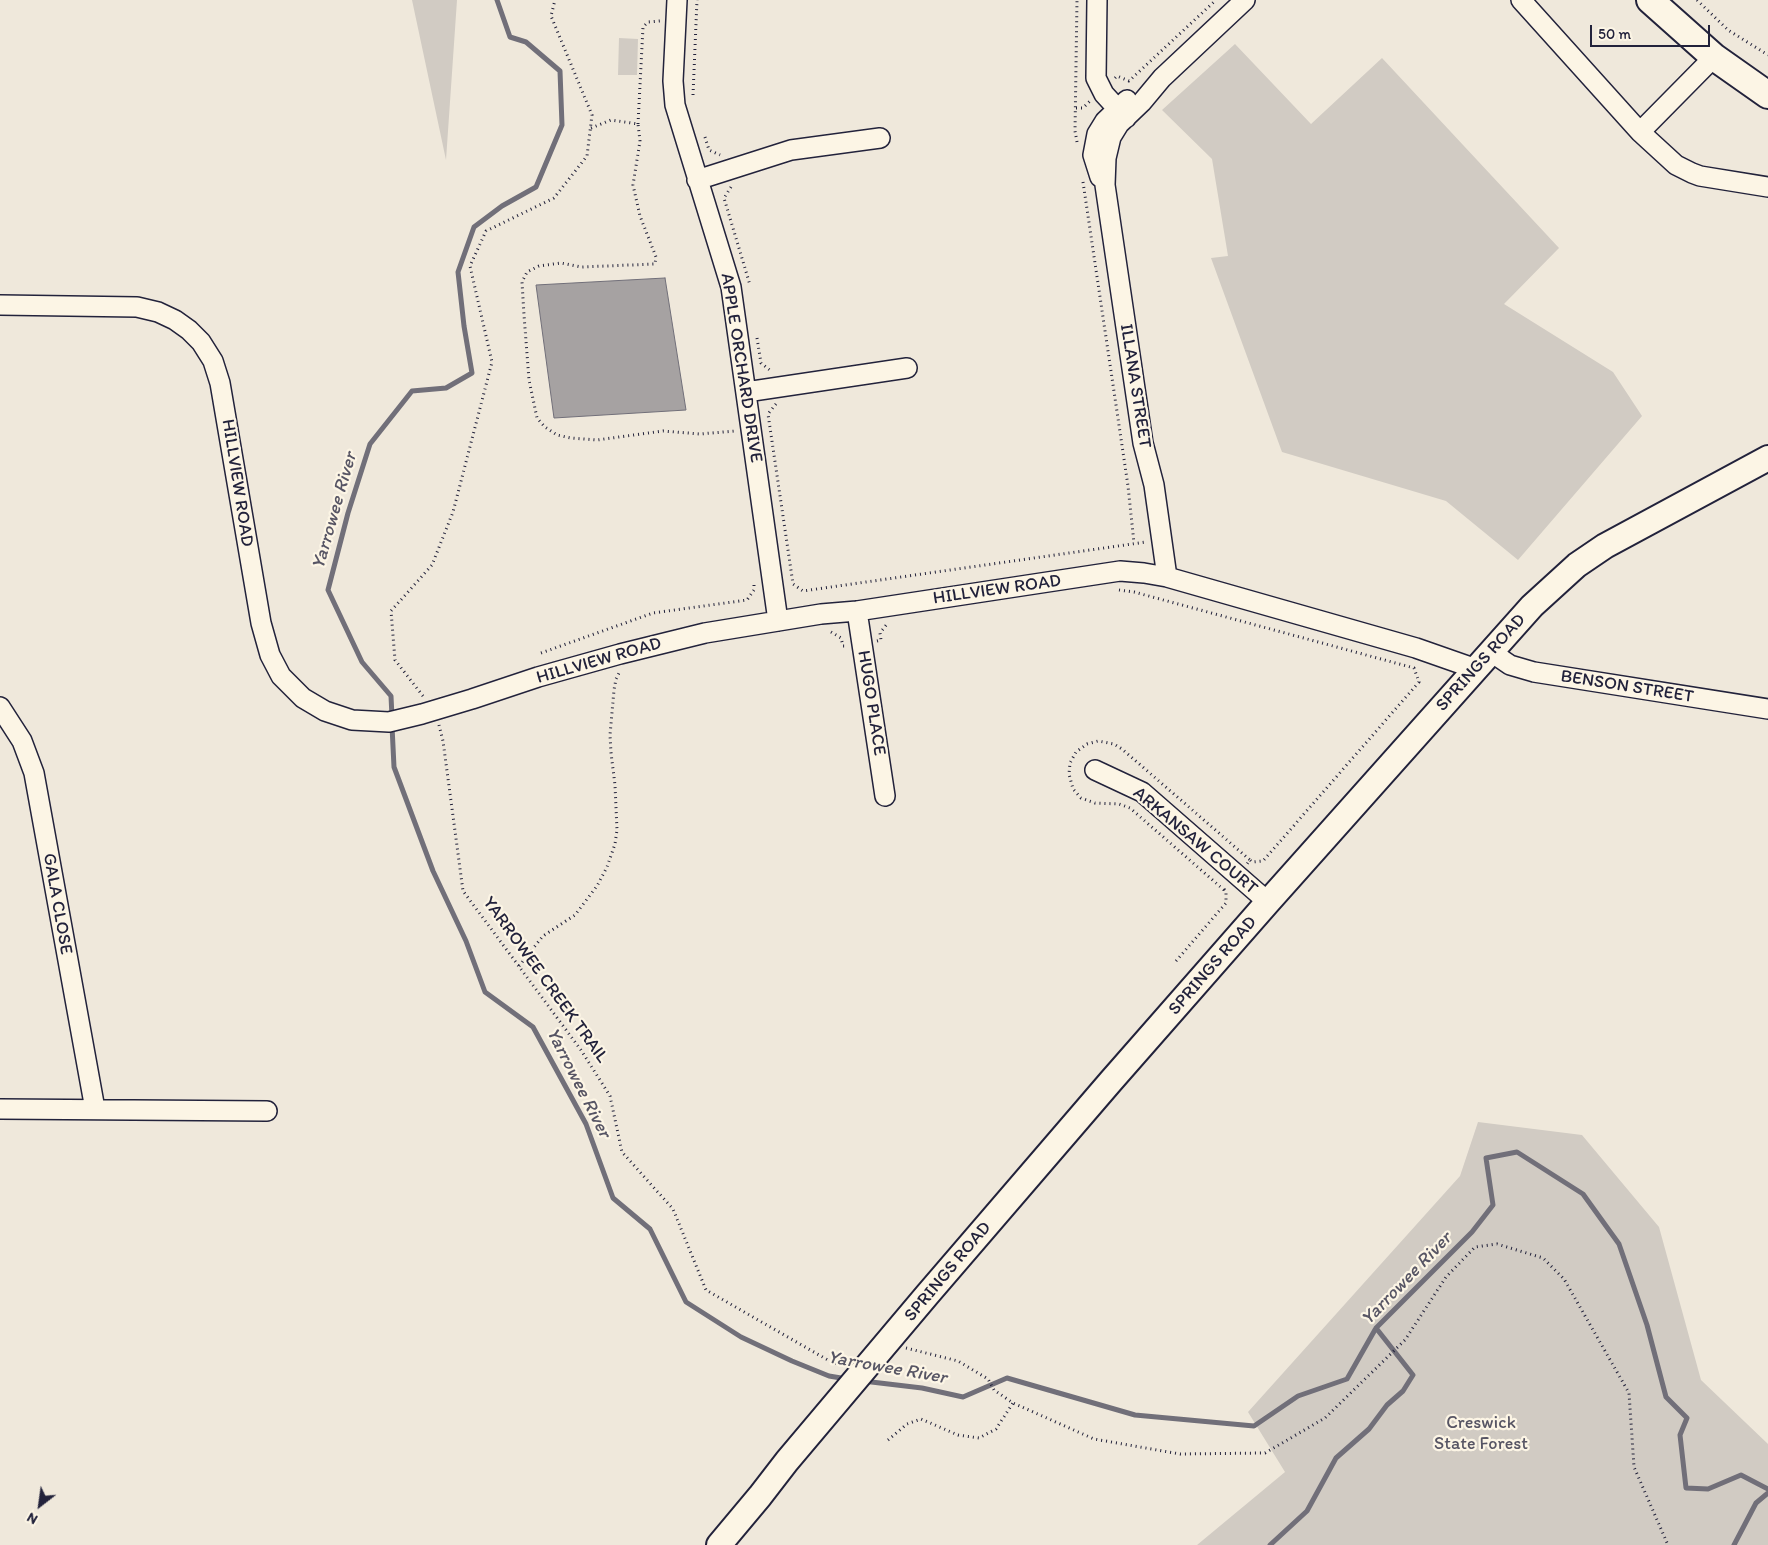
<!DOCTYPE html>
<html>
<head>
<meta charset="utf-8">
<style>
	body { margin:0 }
	#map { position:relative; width:1768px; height:1545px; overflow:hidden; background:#efe8db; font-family:Itim,sans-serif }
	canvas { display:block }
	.north { position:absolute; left:15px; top:1480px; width:50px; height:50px; -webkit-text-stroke:4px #fcf5e5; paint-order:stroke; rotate:210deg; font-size:14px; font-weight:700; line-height:20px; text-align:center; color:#22223b }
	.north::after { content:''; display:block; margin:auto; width:18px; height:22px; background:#22223b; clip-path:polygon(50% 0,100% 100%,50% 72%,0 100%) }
	.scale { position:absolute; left:1590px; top:25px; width:120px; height:22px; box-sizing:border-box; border:2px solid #22223b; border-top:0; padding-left:6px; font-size:15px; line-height:18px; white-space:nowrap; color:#22223b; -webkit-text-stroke:4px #fcf5e5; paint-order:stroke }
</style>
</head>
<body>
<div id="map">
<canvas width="1768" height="1545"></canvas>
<div class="north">N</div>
<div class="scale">50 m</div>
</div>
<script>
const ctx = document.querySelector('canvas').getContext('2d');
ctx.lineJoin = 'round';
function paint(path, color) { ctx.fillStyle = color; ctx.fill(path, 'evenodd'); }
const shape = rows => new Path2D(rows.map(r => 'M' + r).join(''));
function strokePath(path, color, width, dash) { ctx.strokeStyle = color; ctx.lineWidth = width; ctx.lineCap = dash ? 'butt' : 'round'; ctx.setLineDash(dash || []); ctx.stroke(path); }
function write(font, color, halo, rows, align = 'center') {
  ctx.font = font + ' Itim,sans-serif'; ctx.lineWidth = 4.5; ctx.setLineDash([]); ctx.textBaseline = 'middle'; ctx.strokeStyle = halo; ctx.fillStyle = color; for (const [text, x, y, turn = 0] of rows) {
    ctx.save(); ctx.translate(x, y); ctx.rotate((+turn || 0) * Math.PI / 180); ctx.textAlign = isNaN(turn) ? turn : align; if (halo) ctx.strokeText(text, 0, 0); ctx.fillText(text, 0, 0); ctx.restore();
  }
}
paint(shape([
	[412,0,457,0,446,160],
	[619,38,638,39,637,75,618,75],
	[1235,44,1311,124,1382,58,1559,248,1504,304,1613,372,1642,416,1518,560,1446,501,1282,452,1211,258,1228,256,1212,159,1162,110],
	[1478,1122,1582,1135,1659,1227,1701,1380,1768,1444,1768,1545,1197,1545,1285,1472,1248,1412,1460,1176]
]), '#d1cbc3');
const water = shape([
	[665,278,686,410,554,418,536,285,665,278]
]);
paint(water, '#a6a2a2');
strokePath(water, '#716f79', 1);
strokePath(shape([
	[392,717,391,696,362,662,328,590,348,513,370,444,412,391,446,388,472,373,464,326,458,272,474,227,502,206,536,187,562,125,560,71,526,42,510,37,497,0],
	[392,726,394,767,433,871,466,941,485,992,533,1027,586,1124,613,1198,650,1229,686,1302,741,1337,792,1361,829,1376,847,1379],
	[863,1381,922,1388,963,1397,1007,1378,1135,1415,1254,1426,1298,1396,1347,1379,1376,1328,1472,1232,1493,1205,1486,1158,1517,1152,1583,1194,1619,1244,1647,1325,1666,1397,1687,1418,1680,1435,1686,1488,1708,1489,1741,1475,1768,1489],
	[1270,1545,1307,1511,1336,1458,1369,1429,1387,1405,1403,1391,1413,1375,1376,1328],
	[1734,1545,1756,1503,1768,1493]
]), '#716f79', 5);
const minor = shape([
	[677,0,673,81,675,105,731,287,778,621],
	[1097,0,1096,78,1104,94,1126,118],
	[1521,0,1640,132,1676,165,1692,173,1700,176,1768,187],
	[1640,132,1714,57],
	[1100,177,1093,155,1097,134,1105,121,1127,100],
	[697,180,791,150,880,138],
	[0,305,137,307,158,312,175,320,189,330,201,342,213,361,220,383,261,623,270,655,281,676,303,698,325,711,352,720,389,722,422,714,472,699,538,677,620,654,705,633,821,614,857,611,1120,571,1144,573,1167,577,1416,648,1476,669],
	[746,392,907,368],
	[1167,577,1154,485,1143,443,1105,185,1106,158,1111,137,1119,124,1142,102,1162,78,1245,0],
	[857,611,885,796],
	[1491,652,1510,665,1534,672,1768,709],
	[0,707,22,741,34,773,95,1109],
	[1095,770,1142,792,1268,902],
	[0,1109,267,1111]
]);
const tertiary = shape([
	[719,1545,760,1496,787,1461,927,1295,1111,1081,1268,902,1532,606,1577,565,1605,546,1768,458]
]);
const secondary = shape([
	[1650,0,1714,57,1768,95]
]);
strokePath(minor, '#22223b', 22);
strokePath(tertiary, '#22223b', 28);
strokePath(secondary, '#22223b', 30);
strokePath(shape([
	[1697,0,1728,30,1768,55],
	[1115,78,1117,76,1129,81,1216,0],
	[693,95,697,0],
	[1076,108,1083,108,1090,101],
	[638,124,643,27,648,22,660,21],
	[591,128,611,120,638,124,640,141,633,185,640,216,656,257,655,264,581,267,561,263,539,266,527,272,522,282,524,315,529,380,537,418,545,427,557,435,571,438,597,440,663,431,700,434,735,431],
	[705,137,709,150,720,155],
	[1077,142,1075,131,1077,0],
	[1083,182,1128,486,1134,543],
	[731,187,724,198,750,285],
	[757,338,761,363,771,371],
	[776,404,768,414,793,584,803,591,1146,542],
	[1119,590,1134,592,1414,668,1419,682,1263,861,1252,862,1250,860,1247,864],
	[831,632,841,638,843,646,846,646],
	[877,641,881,640,880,633,887,624],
	[541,653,653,613,747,600,754,590,754,584],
	[423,696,395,660,391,611,432,565,453,512,492,362,470,266,486,231,554,198,587,156,592,115,551,16,555,0],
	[439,725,443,741,463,891,581,1050,610,1096,622,1152,673,1209,706,1290,833,1363,842,1363,844,1361],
	[1224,890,1130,808,1119,804,1095,803,1081,798,1073,789,1069,774,1070,763,1076,752,1087,744,1098,741,1114,744,1122,749,1250,860],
	[1176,961,1226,903,1226,891,1224,889],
	[519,966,543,936,575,915,597,886,607,867,615,844,617,830,615,785,611,753,610,735,614,690,616,679,619,673],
	[906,1348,958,1361,988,1379,994,1390,1013,1403,1094,1439,1180,1454,1265,1453,1325,1418,1405,1340,1446,1277,1475,1247,1497,1244,1543,1258,1564,1279,1629,1393,1634,1467,1668,1545],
	[888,1440,907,1424,921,1419,958,1435,979,1438,996,1429,1013,1403]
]), '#22223b', 3, [1, 4]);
strokePath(minor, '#fcf5e5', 19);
strokePath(tertiary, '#fcf5e5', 24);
strokePath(secondary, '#fcf5e5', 26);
write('18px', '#22223b', '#fcf5e5', [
	["APPLE ORCHARD DRIVE",741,368,81],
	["ILLANA STREET",1135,386,81],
	["HILLVIEW ROAD",237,483,81],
	["HILLVIEW ROAD",997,590,-8],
	["HILLVIEW ROAD",599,661,-16],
	["SPRINGS ROAD",1481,663,-48],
	["BENSON STREET",1627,687,9],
	["HUGO PLACE",871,703,81],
	["ARKANSAW COURT",1195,841,40],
	["GALA CLOSE",57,904,80],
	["SPRINGS ROAD",1213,966,-49],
	["YARROWEE CREEK TRAIL",545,980,54],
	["SPRINGS ROAD",948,1272,-50]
]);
write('18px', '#575564', '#fcf5e5', [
	["Creswick",1481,1423],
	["State Forest",1481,1444]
]);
write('italic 19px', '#575564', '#fcf5e5', [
	["Yarrowee River",335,511,-74],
	["Yarrowee River",578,1083,63],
	["Yarrowee River",1407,1279,-46],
	["Yarrowee River",887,1368,10]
]);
</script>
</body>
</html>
